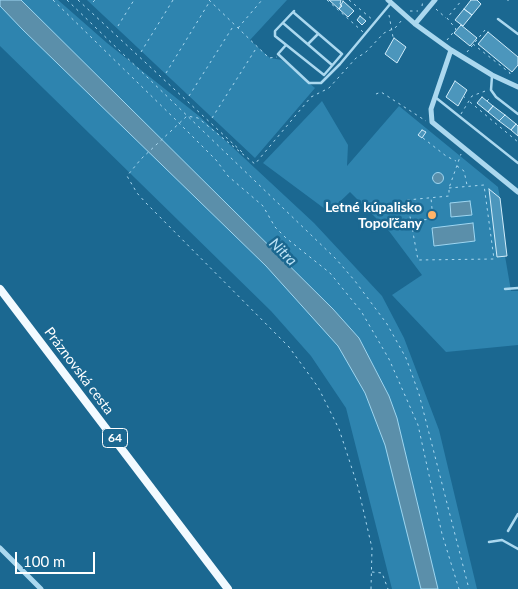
<!DOCTYPE html>
<html>
<head>
<meta charset="utf-8">
<style>
	body { margin:0 }
	#map { position:relative; width:518px; height:589px; overflow:hidden; background:#1b6891; font-family:Lato,sans-serif }
	canvas { display:block }
	.scale { position:absolute; left:15px; top:552px; width:80px; height:22px; box-sizing:border-box; border:2px solid #fff; border-top:0; padding-left:6px; font-size:15px; line-height:18px; white-space:nowrap; color:#fff; -webkit-text-stroke:4px #1b6891; paint-order:stroke }
</style>
</head>
<body>
<div id="map">
<canvas width="518" height="589"></canvas>
<div class="scale">100 m</div>
</div>
<script>
const ctx = document.querySelector('canvas').getContext('2d');
ctx.lineJoin = 'round';
function paint(path, color) { ctx.fillStyle = color; ctx.fill(path, 'evenodd'); }
const shape = rows => new Path2D(rows.map(r => 'M' + r).join(''));
function strokePath(path, color, width, dash) { ctx.strokeStyle = color; ctx.lineWidth = width; ctx.lineCap = dash ? 'butt' : 'round'; ctx.setLineDash(dash || []); ctx.stroke(path); }
function write(font, color, halo, rows, align = 'center') {
  ctx.font = font + ' Lato,sans-serif'; ctx.lineWidth = 5; ctx.setLineDash([]); ctx.textBaseline = 'middle'; ctx.strokeStyle = halo; ctx.fillStyle = color; for (const [text, x, y, turn = 0] of rows) {
    ctx.save(); ctx.translate(x, y); ctx.rotate((+turn || 0) * Math.PI / 180); ctx.textAlign = isNaN(turn) ? turn : align; if (halo) ctx.strokeText(text, 0, 0); ctx.fillText(text, 0, 0); ctx.restore();
  }
}
paint(shape([
	[0,0,58,0,107,43,199,116,314,223,382,296,404,338,439,430,477,589,392,589,346,408,311,356,271,311,0,46],
	[87,0,287,0,250,40,270,58,282,60,315,88,255,158],
	[322,101,348,145,347,166,399,106,498,187,500,198,489,190,497,256,505,256,511,291,518,291,518,345,446,352,392,295,422,275,389,231,350,192,329,212,263,163]
]), '#2e84af');
const water = shape([
	[0,0,21,0,333,309,359,338,389,396,397,418,438,589,421,589,385,445,365,393,338,346,266,266,23,30,0,6,0,0],
	'432.5 178a5.5 5.5 0 1 1 11 0a5.5 5.5 0 1 1-11 0Z',
	[470,201,472,215,451,217,450,203,470,201],
	[473,223,475,241,434,246,432,228,473,223]
]);
paint(water, '#5b8faa');
strokePath(water, '#9ed6f1', 1);
const building = shape([
	[329,0,341,0,340,4,342,6,339,9,329,0],
	[471,0,477,0,481,4,472,15,464,9,471,0],
	[343,1,354,11,348,17,339,9,343,1],
	[464,9,472,15,463,26,455,20,464,9],
	[360,16,366,21,362,25,357,20,360,16],
	[461,25,477,38,470,46,454,33,461,25],
	[488,32,518,57,518,65,512,72,478,44,488,32],
	[394,38,406,47,397,63,385,54,394,38],
	[455,81,467,90,458,106,446,97,455,81],
	[482,97,493,106,488,112,477,103,482,97],
	[493,106,505,115,499,121,488,112,493,106],
	[505,115,516,124,511,130,499,121,505,115],
	[516,124,518,126,518,136,511,130,516,124],
	[422,130,426,132,422,138,418,135,422,130],
	[489,189,500,198,507,256,497,257,489,189]
]);
paint(building, '#4c96bc');
strokePath(building, '#d1ecfa', 1);
strokePath(shape([
	[53,0,178,122,216,160,228,176,263,206,275,227,286,238,330,273,361,311,389,359,418,425,442,534,459,589],
	[67,0,336,259,355,281,387,324,406,358,419,394,469,589],
	[78,0,242,152],
	[209,0,269,58,277,57],
	[327,0,363,32],
	[349,0,373,20],
	[508,0,508,1],
	[93,2,95,0],
	[422,6,423,0],
	[436,9,446,18],
	[410,11,418,11],
	[389,15,393,37],
	[118,26,134,0],
	[238,28,262,0],
	[447,40,456,29,447,18,462,0],
	[473,44,510,73,509,77],
	[141,52,173,0],
	[467,52,485,30],
	[166,73,210,1],
	[376,94,381,92,426,121],
	[189,96,234,25],
	[463,96,468,100],
	[487,101,491,97],
	[470,102,518,142],
	[461,114,472,96,488,90],
	[212,118,257,47],
	[423,138,446,156,456,161],
	[457,166,464,171,467,185],
	[449,188,484,185,494,259,418,260,407,200,449,196,449,188,461,154],
	[411,221,433,219,431,198],
	[372,572,382,573,388,589],
	[371,589,372,548,358,487,339,429,318,387,289,347,146,203,137,193,127,176,141,159,187,116,198,118,255,164,311,97,329,88,356,58,365,53,384,33,395,28,402,20]
]), '#abd8ef', 1, [2.5, 4]);
strokePath(shape([
	[293,12,342,54,324,75,275,36,275,31,294,11],
	[498,19,518,34],
	[283,23,332,65],
	[308,44,318,34],
	[286,45,278,54,309,83,321,83,340,64,391,3],
	[492,76,491,90,496,97,518,114],
	[435,97,518,163],
	[505,289,518,288],
	[508,531,518,514],
	[489,542,502,540,518,549]
]), '#abd8ef', 2.5);
strokePath(shape([
	[388,0,415,24,451,50,492,75,518,87],
	[415,24,435,0],
	[451,50,431,109,432,122,518,192],
	[0,548,41,589]
]), '#abd8ef', 5);
strokePath(shape([
	[0,289,228,589]
]), '#f2faff', 8);
for (const [x, y, r, color] of [
	[432,215,5,"#ffb468"]
]) { const dot = new Path2D(); dot.arc(x, y, r, 0, 2 * Math.PI); ctx.fillStyle = color; ctx.fill(dot); strokePath(dot, '#1b6891', 2); }
for (const [x, y, w] of [
	[115,438,25]
]) { const box = new Path2D(); box.roundRect(x - w / 2, y - 9.5, w, 19, 4); ctx.fillStyle = '#1b6891'; ctx.fill(box); strokePath(box, '#fff', 1); }
write('bold 12px', '#fff', null, [
	["64",115,438]
]);
write('bold 14px', '#fff', '#1b6891', [
	["Letné kúpalisko",422,207],
	["Topoľčany",422,223]
], 'right');
write('14px', '#fff', '#1b6891', [
	["Práznovská cesta",79,371,53]
]);
write('italic 15px', '#bee4f7', '#1b6891', [
	["Nitra",283,252,45]
]);
</script>
</body>
</html>
